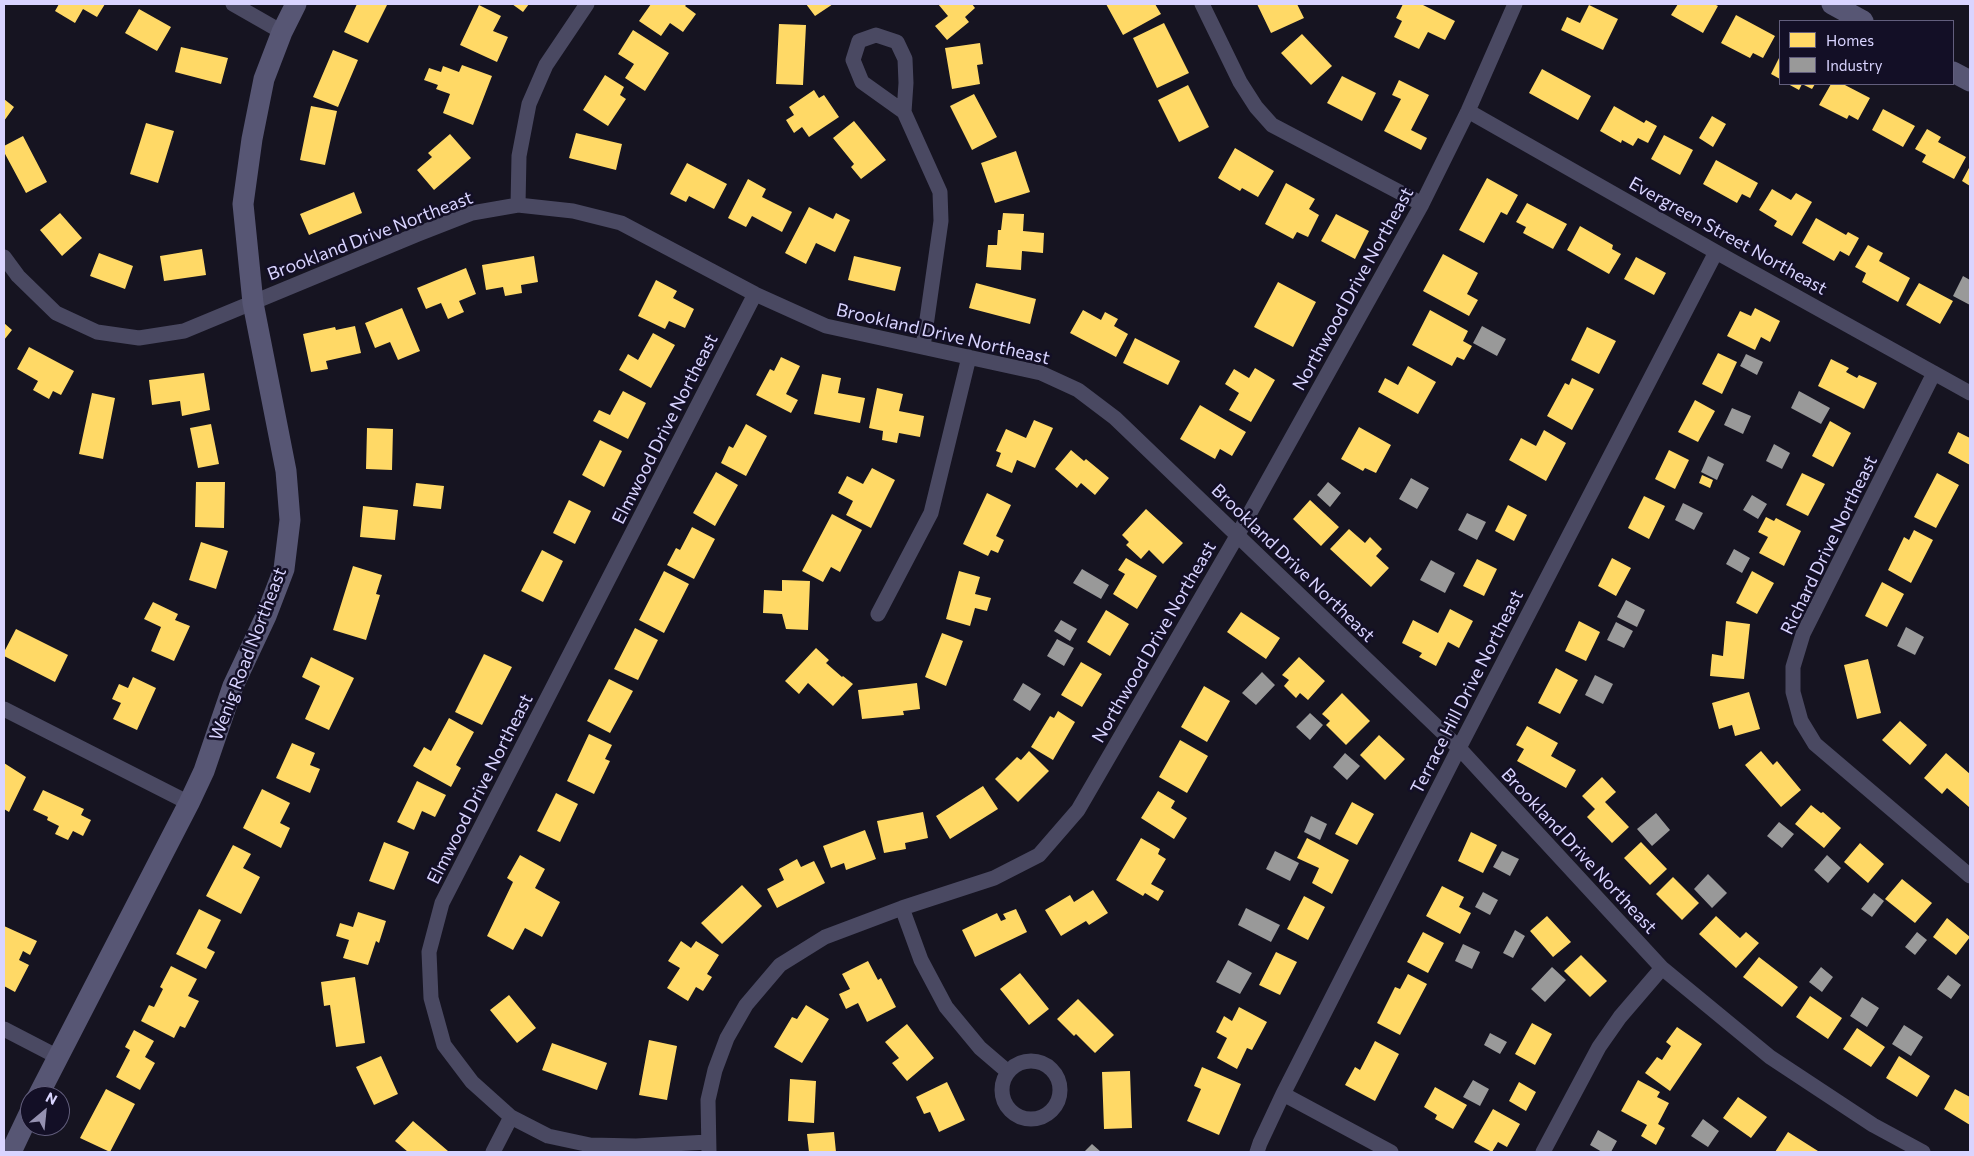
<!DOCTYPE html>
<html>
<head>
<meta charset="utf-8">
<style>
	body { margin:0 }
	#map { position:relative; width:1974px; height:1156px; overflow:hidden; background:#161421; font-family:Commissioner,sans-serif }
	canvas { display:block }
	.frame { position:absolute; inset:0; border:5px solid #d9d4ff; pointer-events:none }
	.legend { position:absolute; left:1779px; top:20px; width:175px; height:65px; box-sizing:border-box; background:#130f26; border:1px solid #625e7d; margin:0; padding:6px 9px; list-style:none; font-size:15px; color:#d9d4ff }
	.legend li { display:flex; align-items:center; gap:10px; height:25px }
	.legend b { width:25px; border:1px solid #625e7d }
	.north { position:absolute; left:20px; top:1086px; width:50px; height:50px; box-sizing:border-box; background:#130f26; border:1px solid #625e7d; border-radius:50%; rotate:28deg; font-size:14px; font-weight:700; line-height:20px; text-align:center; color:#d9d4ff }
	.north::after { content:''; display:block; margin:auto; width:18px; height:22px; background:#9591b1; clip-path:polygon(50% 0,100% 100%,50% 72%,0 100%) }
</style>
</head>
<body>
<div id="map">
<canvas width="1974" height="1156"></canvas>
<div class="frame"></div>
<ul class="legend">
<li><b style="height:14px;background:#ffd966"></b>Homes</li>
<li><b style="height:14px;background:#999"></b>Industry</li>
</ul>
<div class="north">N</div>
</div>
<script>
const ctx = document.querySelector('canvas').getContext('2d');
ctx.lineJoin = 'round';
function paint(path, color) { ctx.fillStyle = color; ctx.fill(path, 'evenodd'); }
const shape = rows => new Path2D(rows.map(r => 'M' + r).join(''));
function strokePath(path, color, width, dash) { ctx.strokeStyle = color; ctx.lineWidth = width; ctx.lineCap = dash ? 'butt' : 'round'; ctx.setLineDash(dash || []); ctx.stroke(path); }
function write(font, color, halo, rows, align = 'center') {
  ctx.font = font + ' Commissioner,sans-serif'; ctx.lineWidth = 5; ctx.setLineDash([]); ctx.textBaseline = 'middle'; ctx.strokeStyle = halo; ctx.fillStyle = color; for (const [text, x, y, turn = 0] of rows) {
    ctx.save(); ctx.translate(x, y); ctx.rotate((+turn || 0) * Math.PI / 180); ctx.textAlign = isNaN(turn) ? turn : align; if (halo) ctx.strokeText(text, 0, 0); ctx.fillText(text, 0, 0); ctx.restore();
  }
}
paint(shape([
	[59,4,105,4,97,17,83,9,75,23,55,11],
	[357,4,387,5,368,43,344,32],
	[512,4,529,4,523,12],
	[651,4,687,4,685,6,696,14,683,32,670,23,661,36,639,21],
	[806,4,833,4,815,16],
	[938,4,972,4,975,8,965,17,969,22,947,40,935,26,948,16],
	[1106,4,1155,4,1161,14,1123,35],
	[1257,4,1297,4,1304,18,1271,33],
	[1403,4,1421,4,1455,21,1445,40,1428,32,1419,49,1394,37,1402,21,1396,18],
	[1678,4,1714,4,1718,6,1703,33,1671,15],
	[479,5,501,16,493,31,508,37,497,62,460,45],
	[1589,5,1618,19,1603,50,1561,30,1567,17,1580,23],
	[139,9,171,27,157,51,125,33],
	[1736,15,1775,36,1763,58,1753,53,1750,58,1721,43],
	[1164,23,1189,73,1157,88,1133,38],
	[779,24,806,25,803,85,776,84],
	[633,30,669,53,645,91,625,78,634,64,618,54],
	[1302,34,1332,66,1311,85,1281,53],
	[980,43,983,64,977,65,980,84,952,89,945,48],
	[181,47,228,58,221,84,175,72],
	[333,50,358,60,338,107,313,97],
	[1780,56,1780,79,1771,74],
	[462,65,492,76,473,125,443,113,450,94,436,89,438,85,424,80,429,68,441,72,443,66,459,72],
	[1542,69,1591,96,1578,120,1529,93],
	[605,75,624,87,620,95,626,99,608,126,583,110],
	[1342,76,1376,93,1362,121,1327,103],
	[1399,80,1429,95,1411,130,1427,138,1421,150,1384,131,1401,99,1392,95],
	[1788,84,1815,84,1812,89,1802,84,1799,90],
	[1831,84,1843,84,1870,98,1858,120,1849,115,1847,119,1819,105],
	[1188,85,1209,127,1179,142,1158,100],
	[814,90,819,98,824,95,839,117,809,137,802,127,794,133,786,120,794,115,789,107],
	[974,94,997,137,972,150,950,106],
	[4,99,14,107,4,121],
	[311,106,337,111,325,165,300,160],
	[1614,106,1644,123,1646,120,1657,126,1648,143,1638,138,1633,146,1622,140,1621,143,1600,131],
	[1883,109,1915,126,1903,147,1872,130],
	[1712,116,1726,124,1713,147,1699,138],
	[854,121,886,160,861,179,851,167,854,164,833,138],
	[146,123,174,131,158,183,130,174],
	[1927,129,1941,137,1938,142,1966,157,1954,179,1922,162,1926,155,1915,149],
	[576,133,622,144,616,170,569,158],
	[450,134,471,158,434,190,417,170,432,157,428,153],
	[1664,135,1693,150,1680,175,1651,159],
	[23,136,47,182,26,193,4,152,4,146],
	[1235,148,1274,171,1258,197,1242,188,1240,191,1218,178],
	[1016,151,1030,192,995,203,981,163],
	[1716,160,1758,183,1750,198,1742,194,1737,203,1703,184],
	[687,163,727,184,714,209,689,196,686,202,670,194],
	[1970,166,1970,186,1962,181],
	[1487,178,1518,195,1507,215,1501,212,1484,243,1459,230],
	[748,179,766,189,762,197,792,212,782,232,752,216,746,227,728,218],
	[1286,183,1315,199,1309,209,1319,215,1308,237,1297,232,1293,239,1265,224],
	[1772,189,1791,200,1796,193,1812,202,1792,236,1774,226,1777,221,1759,210],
	[354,192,362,213,309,235,300,214],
	[1527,203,1567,224,1553,249,1523,233,1526,227,1516,222],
	[809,207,833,219,836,213,850,220,835,252,816,243,806,264,785,253],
	[60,213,82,238,62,256,40,230],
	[1003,213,1024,214,1023,231,1044,233,1043,253,1022,251,1021,270,986,267,988,245,997,245,998,230,1001,230],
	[1336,214,1369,231,1355,259,1321,241],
	[1816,218,1846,235,1848,232,1859,238,1849,256,1840,251,1834,261,1802,243],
	[1580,226,1613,245,1612,249,1621,254,1609,274,1567,250],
	[1868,245,1883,253,1879,261,1910,278,1898,302,1862,282,1866,273,1855,267],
	[202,249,206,275,164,281,160,256],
	[99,253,133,266,125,289,90,276],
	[1443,254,1478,273,1467,294,1478,300,1469,316,1423,291],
	[534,256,538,282,521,285,522,293,505,296,503,287,486,290,482,265],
	[854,256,901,267,895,291,848,280],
	[1636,257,1666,273,1654,295,1624,279],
	[466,268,476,294,459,301,464,312,448,319,441,303,426,309,417,288],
	[656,280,677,291,673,298,694,309,685,328,669,321,665,329,638,316],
	[1278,282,1316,302,1293,347,1254,327],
	[976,283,1036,299,1030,324,969,308],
	[1919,283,1953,301,1940,324,1906,305],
	[402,308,420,351,398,360,390,342,375,348,365,323],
	[1755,308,1780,321,1770,342,1761,337,1755,350,1727,336,1740,311,1751,316],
	[1083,310,1101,320,1105,312,1118,319,1114,326,1128,334,1116,357,1070,333],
	[1430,310,1468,331,1463,341,1472,346,1464,360,1457,357,1452,366,1412,345],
	[4,323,12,330,4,340],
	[355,326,361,353,326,361,328,369,311,372,303,334,335,327,336,330],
	[1587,327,1616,341,1599,374,1571,360],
	[653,333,675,345,651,388,619,370,628,354,638,360],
	[1135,338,1180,361,1168,385,1123,363],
	[29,347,74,371,61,395,53,391,49,399,33,390,38,381,17,369],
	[1718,353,1737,362,1722,394,1702,384],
	[781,357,800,366,786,394,798,400,791,413,756,395,770,369,774,371],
	[1831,359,1849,368,1846,372,1857,378,1859,375,1877,383,1864,409,1818,386],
	[1408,366,1436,382,1418,414,1378,392,1385,378,1398,385],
	[1255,368,1275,380,1251,422,1229,410,1239,393,1225,384,1234,369,1249,378],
	[204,373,210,410,182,416,180,401,152,405,149,380],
	[822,374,841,378,838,393,865,398,860,423,814,414],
	[1572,378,1594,389,1572,430,1547,416,1565,383,1569,385],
	[877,388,903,394,899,411,924,416,920,437,899,433,897,443,882,440,883,431,869,428],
	[623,391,646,403,628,439,593,421,599,410,610,415],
	[92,393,115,398,103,459,79,454],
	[1695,400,1715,411,1698,442,1678,432],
	[1200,405,1246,432,1232,456,1220,449,1215,459,1180,439],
	[1034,420,1053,428,1035,468,1017,460,1012,473,996,466,1001,453,996,451,1006,429,1026,438],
	[1830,421,1851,433,1833,467,1812,456],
	[211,424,219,464,198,468,190,428],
	[746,424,767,436,746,476,721,463,729,446,733,448],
	[1359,427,1391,445,1376,473,1365,468,1363,471,1341,459],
	[367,428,393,429,392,470,366,469],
	[1544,430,1566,443,1546,481,1509,460,1521,438,1536,446],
	[1958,432,1970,438,1970,465,1948,453],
	[600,440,622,451,604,487,582,475],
	[1071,450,1084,461,1086,459,1109,478,1095,495,1081,483,1077,488,1055,469],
	[1669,450,1689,460,1675,489,1655,479],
	[872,468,895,480,871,528,846,515,853,501,838,493,847,476,863,484],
	[716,472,738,485,715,526,693,513],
	[1802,473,1825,484,1808,516,1786,505],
	[1937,473,1959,485,1936,528,1914,517],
	[1702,475,1713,480,1710,488,1699,483],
	[196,482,225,482,224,528,195,527],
	[416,483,444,486,441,509,413,506],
	[987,493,1011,505,996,536,1004,540,998,553,991,550,988,556,963,544],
	[1644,496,1665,506,1649,539,1628,528],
	[569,500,591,511,575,544,553,533],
	[1310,500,1339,527,1321,546,1293,519],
	[1508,505,1527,515,1514,541,1495,531],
	[363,506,398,510,395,540,360,537],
	[1146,509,1183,543,1163,564,1149,550,1141,559,1126,545,1129,542,1122,535],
	[832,514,862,530,840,572,831,567,823,582,802,571],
	[1766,517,1774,521,1776,518,1801,531,1784,566,1759,553,1768,537,1758,532],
	[692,527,715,539,694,579,667,565,676,548,680,550],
	[1349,529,1365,543,1370,537,1382,549,1376,556,1389,568,1371,587,1330,549],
	[1914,530,1933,540,1911,583,1888,570,1904,537,1909,540],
	[201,542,228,551,216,589,189,580],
	[542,550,563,561,543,602,521,591],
	[1126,558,1157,576,1137,609,1113,594,1125,574,1118,570],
	[1612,558,1631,568,1616,596,1598,586],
	[1477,559,1497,569,1484,596,1463,586],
	[353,566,382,575,376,594,380,595,366,640,333,630],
	[664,571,689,584,664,633,639,620],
	[959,571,980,577,975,594,991,598,987,611,975,608,970,626,946,619],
	[1752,571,1774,583,1757,614,1736,603],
	[782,580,810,581,808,630,786,629,782,614,763,613,764,590,782,591],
	[1882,582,1904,594,1887,627,1865,616],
	[153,602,178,614,175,620,190,626,174,661,151,651,161,627,144,619],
	[1450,609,1473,621,1459,648,1448,642,1436,666,1419,657,1422,653,1402,643,1413,620,1438,633],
	[1106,610,1129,624,1110,656,1087,642],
	[1241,612,1280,638,1266,659,1227,632],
	[1579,621,1600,632,1586,661,1565,651],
	[1726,621,1750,624,1744,679,1710,676,1712,654,1723,656],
	[635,628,658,640,638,680,614,669],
	[16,629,68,655,55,682,4,656,4,652],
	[942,633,963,641,946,686,925,677],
	[816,648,829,660,826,663,842,677,843,676,853,684,833,706,808,683,799,694,785,681],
	[484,654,512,667,482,725,455,712],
	[311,657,354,678,329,730,305,719,320,686,302,677],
	[1299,657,1325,681,1308,700,1300,693,1296,698,1284,686,1289,680,1282,675],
	[1868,659,1881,713,1857,719,1844,665],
	[1081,662,1102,674,1082,707,1061,695],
	[1556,668,1578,680,1560,714,1538,703],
	[133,677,156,688,137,730,113,719,121,703,112,699,119,684,128,688],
	[609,679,633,691,610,733,587,721],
	[917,683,920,709,903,711,904,715,862,719,858,690],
	[1204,686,1230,701,1207,742,1181,727],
	[1749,692,1760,729,1735,736,1732,725,1719,729,1712,703],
	[1342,693,1370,721,1346,745,1326,725,1330,721,1322,714],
	[1058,711,1075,722,1053,760,1031,747,1050,716,1054,718],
	[449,718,474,732,456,765,461,768,451,787,413,766,424,747,431,751],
	[1900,721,1927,745,1910,765,1882,740],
	[1527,726,1558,743,1551,756,1576,770,1566,788,1517,761,1524,749,1516,745],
	[589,734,612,745,605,759,610,761,594,794,567,781],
	[1379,735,1405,759,1385,780,1360,755],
	[1180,740,1208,756,1187,793,1159,777],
	[292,743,315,753,310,765,320,769,310,793,276,778],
	[1029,751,1049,771,1018,802,995,779,1017,757,1021,760],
	[1761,751,1773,765,1777,761,1801,790,1781,807,1745,765],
	[1946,753,1970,774,1969,807,1947,788,1942,794,1924,778],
	[4,763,26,777,9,812,4,809],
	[1602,777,1616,792,1605,802,1629,827,1612,843,1587,817,1595,809,1582,796],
	[417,781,446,795,435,817,422,811,414,830,397,822],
	[983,786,998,809,950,839,936,816],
	[262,789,290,803,280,823,290,828,281,848,243,828],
	[43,790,84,809,81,815,91,820,83,836,73,831,68,840,55,834,59,826,47,820,48,817,33,810],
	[1158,791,1175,801,1171,808,1187,818,1174,839,1141,818],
	[556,793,578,804,560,842,537,831],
	[1352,802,1374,814,1357,845,1335,834],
	[1811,805,1821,813,1823,812,1841,828,1824,848,1795,824],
	[923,812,928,838,905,843,906,849,884,853,877,821],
	[865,830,876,859,846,870,844,863,831,868,823,846],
	[1471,832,1497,845,1483,873,1458,861],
	[1141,838,1160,849,1158,854,1166,859,1151,884,1164,891,1158,901,1145,893,1143,896,1116,880],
	[1307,838,1349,860,1332,894,1312,883,1319,868,1297,858],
	[384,842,409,852,394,890,369,881],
	[1641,842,1667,869,1650,885,1624,858],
	[1860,843,1884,864,1868,883,1844,862],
	[233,845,251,854,243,868,260,877,241,914,206,896],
	[520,855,545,869,535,888,560,902,542,937,525,928,513,950,487,936,513,882,507,878],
	[797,859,801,867,814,861,825,883,777,908,767,889,784,880,779,869],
	[1673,877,1699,903,1682,920,1656,894],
	[1902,879,1932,903,1915,923,1885,899],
	[742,885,762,906,722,944,701,923],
	[1442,886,1464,897,1459,907,1471,913,1460,934,1426,916],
	[1093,890,1108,913,1089,925,1086,921,1061,936,1045,910,1070,895,1074,902],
	[1304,896,1325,907,1308,940,1287,929],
	[199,909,221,920,207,948,215,952,206,969,176,954],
	[1016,909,1027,932,975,957,962,930,997,913,1001,921,1006,919,1003,914],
	[358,912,386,921,379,943,376,941,368,965,343,958,349,940,336,936,340,923,353,927],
	[1547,916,1571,942,1553,957,1530,931],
	[1716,916,1740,938,1746,932,1759,943,1736,968,1699,934],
	[1947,918,1970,937,1956,955,1933,937],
	[4,926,37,941,30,955,23,951,19,960,29,965,15,992,4,986],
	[1423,932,1444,943,1428,973,1407,962],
	[681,941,691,948,696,941,719,955,707,974,712,977,703,991,696,987,688,1001,667,988,680,968,668,961],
	[1276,952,1297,962,1280,995,1259,985],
	[1581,955,1607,981,1590,997,1564,971],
	[1759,957,1798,987,1782,1007,1743,977],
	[868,961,878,980,881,978,896,1007,867,1022,858,1003,846,1009,839,994,850,989,842,974],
	[171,966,197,979,188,996,199,1001,185,1028,180,1026,174,1038,141,1021,149,1005,154,1007,163,989,160,987],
	[1020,973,1049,1009,1029,1025,1000,989],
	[1408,974,1427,984,1400,1035,1377,1023,1395,987,1400,989],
	[355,977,365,1043,336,1047,330,1005,324,1006,321,982],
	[509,995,536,1028,517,1043,490,1010],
	[1810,996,1842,1018,1828,1039,1796,1017],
	[1078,999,1114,1035,1095,1053,1076,1034,1074,1036,1057,1019],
	[806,1005,829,1019,802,1063,774,1047,792,1017,797,1019],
	[1239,1007,1267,1022,1252,1050,1247,1048,1237,1069,1217,1058,1227,1038,1216,1032,1224,1016,1232,1021],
	[1532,1023,1552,1034,1535,1065,1515,1054],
	[907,1024,934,1058,907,1081,892,1063,899,1058,885,1042],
	[1677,1027,1702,1044,1670,1091,1645,1073,1657,1057,1662,1060,1671,1046,1666,1042],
	[1857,1028,1885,1047,1871,1067,1843,1049],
	[134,1030,154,1041,145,1057,155,1063,140,1090,116,1077,130,1050,125,1047],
	[649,1040,677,1046,667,1100,639,1095],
	[1375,1041,1399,1054,1375,1101,1345,1085,1355,1067,1360,1070],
	[552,1043,607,1063,597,1090,542,1070],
	[381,1056,398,1094,374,1105,356,1067],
	[1899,1056,1930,1076,1917,1097,1886,1078],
	[1202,1067,1241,1084,1219,1135,1187,1121,1201,1089,1194,1086],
	[1130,1071,1132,1128,1104,1129,1102,1072],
	[790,1079,816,1081,814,1123,788,1121],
	[1638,1080,1660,1092,1657,1097,1669,1103,1658,1124,1665,1128,1656,1145,1641,1136,1647,1125,1621,1111],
	[947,1082,965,1120,939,1132,930,1112,924,1114,916,1097],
	[1519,1082,1536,1092,1526,1111,1509,1101],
	[1435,1087,1467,1105,1453,1129,1435,1119,1437,1115,1424,1107],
	[106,1089,135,1104,110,1152,80,1138],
	[1955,1089,1970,1097,1970,1125,1944,1109],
	[1738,1097,1767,1117,1751,1138,1723,1118],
	[1493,1109,1520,1124,1507,1147,1498,1142,1492,1152,1474,1142],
	[413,1121,448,1151,447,1152,408,1152,395,1141],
	[834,1132,836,1152,809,1152,807,1134],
	[1788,1132,1818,1151,1817,1152,1775,1152]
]), '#ffd966');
paint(shape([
	[1963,276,1970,280,1970,305,1953,296],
	[1482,326,1506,339,1497,356,1473,343],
	[1746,354,1763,362,1757,375,1740,366],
	[1799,391,1830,408,1821,424,1791,408],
	[1732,408,1751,416,1743,434,1724,425],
	[1774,444,1790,453,1782,469,1766,461],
	[1708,456,1724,464,1717,480,1701,472],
	[1411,478,1429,488,1417,509,1399,499],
	[1328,482,1341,493,1330,507,1317,495],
	[1752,495,1767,504,1758,519,1743,510],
	[1683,503,1703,513,1694,530,1675,520],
	[1467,513,1486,522,1477,540,1458,530],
	[1734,549,1750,558,1742,573,1726,564],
	[1431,560,1455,573,1445,593,1420,580],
	[1082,569,1109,585,1101,599,1073,583],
	[1626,600,1645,610,1637,627,1617,617],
	[1061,620,1077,629,1070,641,1054,631],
	[1616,622,1633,631,1624,648,1607,640],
	[1906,627,1924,637,1915,655,1897,646],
	[1057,639,1074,648,1064,666,1047,656],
	[1262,672,1275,685,1256,705,1242,693],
	[1595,675,1613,684,1603,704,1585,695],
	[1023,683,1041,694,1030,711,1013,700],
	[1310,713,1323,725,1310,740,1296,727],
	[1345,753,1360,766,1347,780,1333,767],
	[1656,813,1670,830,1652,846,1637,829],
	[1311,816,1327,824,1320,840,1304,832],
	[1779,822,1794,834,1782,848,1767,836],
	[1275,851,1299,863,1290,881,1266,869],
	[1502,851,1519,859,1510,876,1493,867],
	[1827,855,1841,868,1828,883,1814,870],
	[1708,874,1727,893,1712,908,1694,889],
	[1483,892,1498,900,1490,915,1475,907],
	[1874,893,1884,901,1872,917,1861,909],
	[1246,908,1280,925,1271,942,1238,925],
	[1515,930,1525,936,1513,958,1503,953],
	[1917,932,1927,940,1915,955,1905,947],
	[1463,944,1480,952,1472,969,1455,961],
	[1228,960,1252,973,1240,994,1216,982],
	[1552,967,1566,980,1545,1002,1531,989],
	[1821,967,1833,977,1822,992,1809,982],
	[1948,975,1961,985,1951,999,1937,989],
	[1862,997,1879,1008,1867,1027,1850,1016],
	[1904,1025,1923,1037,1911,1056,1892,1044],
	[1490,1033,1507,1042,1500,1054,1484,1045],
	[1473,1080,1489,1089,1480,1106,1463,1097],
	[1703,1119,1719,1131,1708,1147,1691,1136],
	[1598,1130,1617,1141,1611,1152,1602,1152,1590,1145],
	[1092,1144,1101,1152,1084,1152]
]), '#999');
strokePath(shape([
	[233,4,282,32],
	[1202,4,1240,82,1256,107,1272,125,1422,204],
	[1468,111,1716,252,1970,393],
	[904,112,906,83,905,59,897,42,876,35,859,41,853,60,862,82,904,112,940,192,941,221,923,347],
	[518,205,519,156,529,104,546,65,587,4],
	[4,257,18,276,56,313,97,332,139,338,184,331,418,234,472,213,518,205,573,211,621,223,755,294,826,326,1041,373,1078,390,1115,418,1459,748,1662,968,1770,1057,1873,1125,1923,1152],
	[1934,373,1803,634,1793,667,1793,692,1801,721,1815,744,1970,876],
	[878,614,931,513,969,357],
	[4,709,189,803],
	[902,908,921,960,946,1007,980,1048,1008,1072],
	[4,1029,58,1057],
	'1002 1090a29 29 0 1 1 58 0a29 29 0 1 1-58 0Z',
	[1283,1094,1391,1152],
	[708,1142,636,1146,590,1145,548,1136,511,1117,472,1082,444,1045,431,998,429,952,442,903,755,294],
	[493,1152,511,1117],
	[709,1152,708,1100,715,1070,727,1038,746,1005,780,965,825,937,902,908,994,878,1039,855,1078,810,1237,536,1422,204,1468,111,1515,4],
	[1257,1152,1260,1143,1283,1094,1459,748,1716,252],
	[1543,1152,1599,1047,1620,1017,1662,968]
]), '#4a4962', 15);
strokePath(shape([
	[1832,4,1863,21],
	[1953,72,1970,81],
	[38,1096,189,803,204,771,233,686,266,616,284,569,290,520,286,471,253,303,243,204,252,139,264,79,282,32,296,4],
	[11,1152,30,1112]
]), '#575674', 21);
write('18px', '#d9d4ff', '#130f26', [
	["Brookland Drive Northeast",370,236,-21],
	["Evergreen Street Northeast",1728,236,29],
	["Northwood Drive Northeast",1353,289,-61],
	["Brookland Drive Northeast",943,334,13],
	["Elmwood Drive Northeast",665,429,-63],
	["Richard Drive Northeast",1829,545,-64],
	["Brookland Drive Northeast",1293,563,44],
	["Northwood Drive Northeast",1154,642,-60],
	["Wenig Road Northeast",248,654,-69],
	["Terrace Hill Drive Northeast",1467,692,-63],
	["Elmwood Drive Northeast",480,789,-63],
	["Brookland Drive Northeast",1579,851,47]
]);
</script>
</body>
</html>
